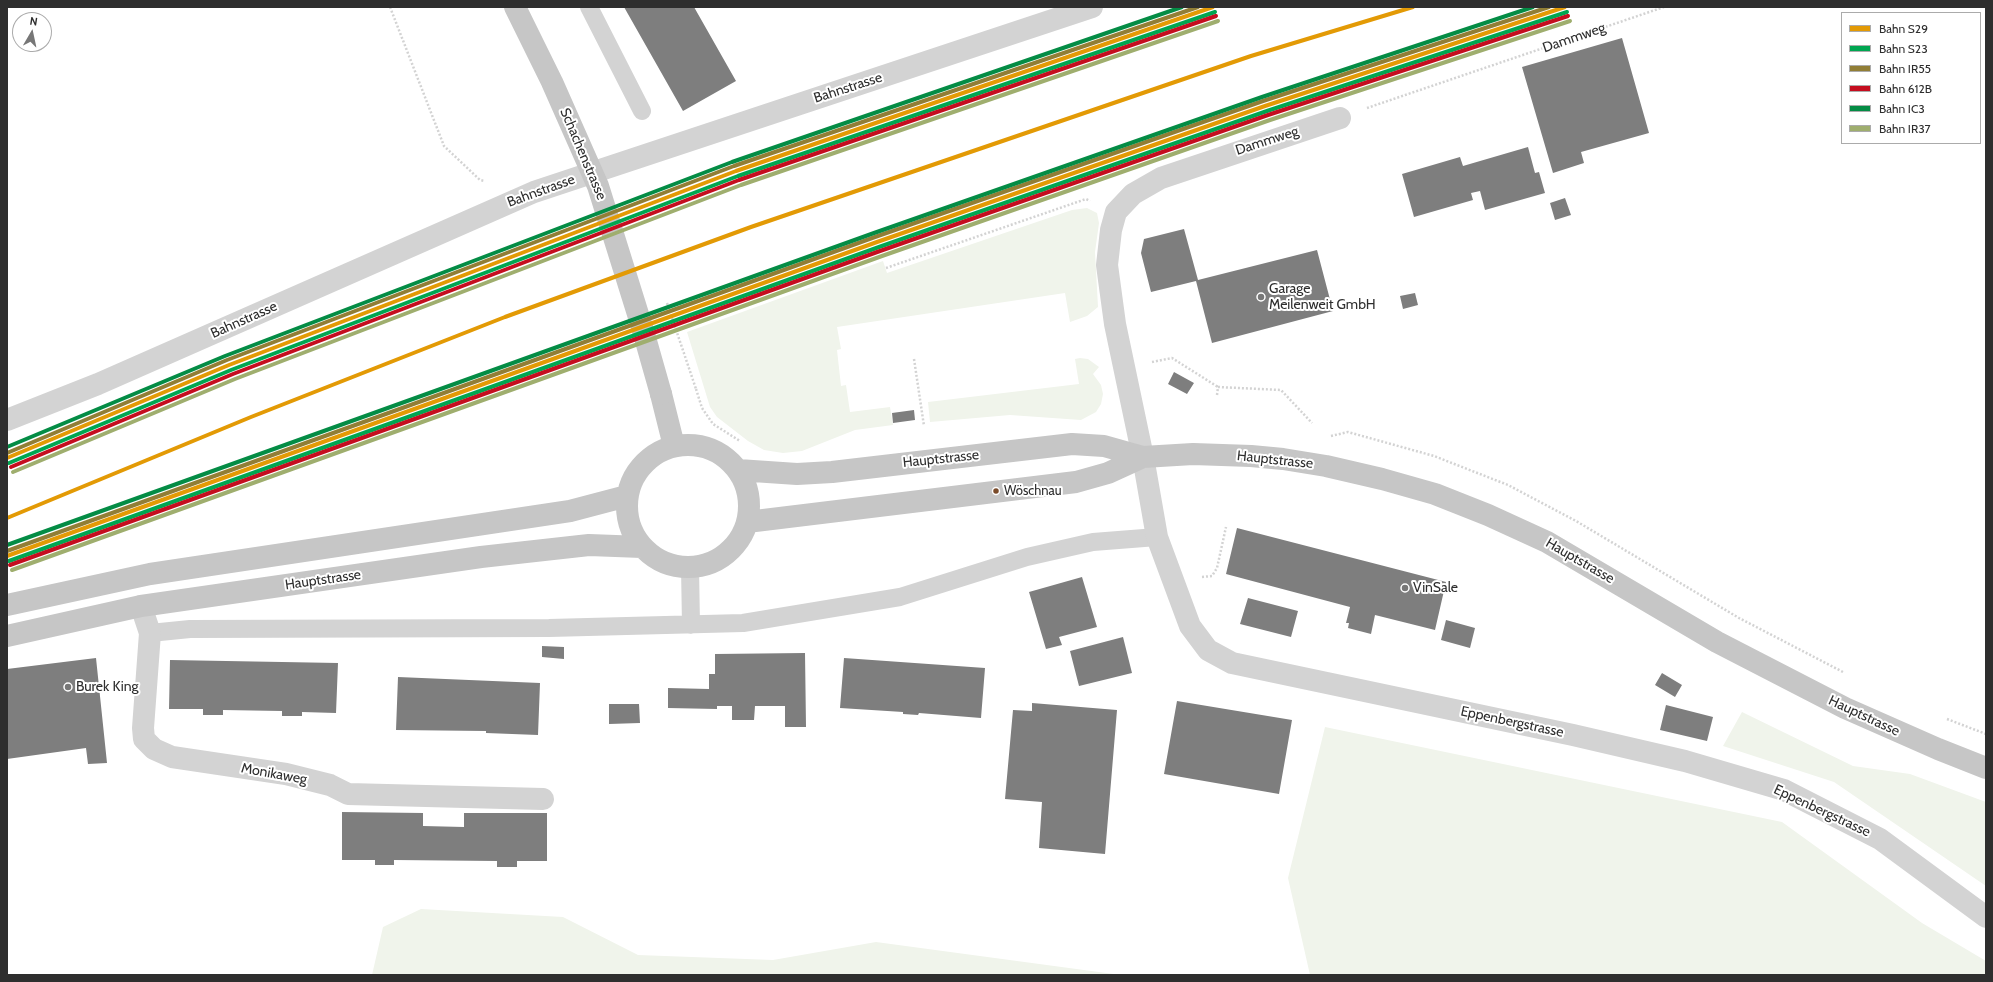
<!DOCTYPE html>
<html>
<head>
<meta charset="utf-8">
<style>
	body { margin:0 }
	#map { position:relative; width:1993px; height:982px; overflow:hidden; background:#fff; font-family:Cabin,sans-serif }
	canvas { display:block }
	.frame { position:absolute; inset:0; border:8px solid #2e2e2e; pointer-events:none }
	.legend { position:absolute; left:1841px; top:12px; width:140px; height:132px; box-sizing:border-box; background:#fff; border:1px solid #ababab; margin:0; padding:5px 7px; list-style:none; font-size:12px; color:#2e2e2e }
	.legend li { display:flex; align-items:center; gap:8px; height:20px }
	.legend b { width:20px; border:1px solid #ababab }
	.north { position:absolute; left:12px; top:12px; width:40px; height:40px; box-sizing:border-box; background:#fff; border:1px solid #ababab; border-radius:50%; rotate:9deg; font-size:11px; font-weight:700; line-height:16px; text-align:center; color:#2e2e2e }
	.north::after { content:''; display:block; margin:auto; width:14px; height:18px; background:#777; clip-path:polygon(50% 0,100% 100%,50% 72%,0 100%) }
</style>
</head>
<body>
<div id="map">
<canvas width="1993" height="982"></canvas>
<div class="frame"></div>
<ul class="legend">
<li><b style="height:5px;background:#e39a05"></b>Bahn S29</li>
<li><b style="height:5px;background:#00a651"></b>Bahn S23</li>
<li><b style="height:5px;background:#917e36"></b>Bahn IR55</li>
<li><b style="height:5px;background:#c50e1f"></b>Bahn 612B</li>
<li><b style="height:5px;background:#048c45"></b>Bahn IC3</li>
<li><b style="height:5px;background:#9fae6e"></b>Bahn IR37</li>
</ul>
<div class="north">N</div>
</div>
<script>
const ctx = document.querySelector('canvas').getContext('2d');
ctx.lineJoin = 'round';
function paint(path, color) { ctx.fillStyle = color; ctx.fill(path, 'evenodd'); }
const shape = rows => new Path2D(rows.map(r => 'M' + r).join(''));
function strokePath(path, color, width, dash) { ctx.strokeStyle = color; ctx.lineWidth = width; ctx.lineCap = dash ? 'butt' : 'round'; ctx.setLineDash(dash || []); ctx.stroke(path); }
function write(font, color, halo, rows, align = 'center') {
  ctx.font = font + ' Cabin,sans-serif'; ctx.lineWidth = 4; ctx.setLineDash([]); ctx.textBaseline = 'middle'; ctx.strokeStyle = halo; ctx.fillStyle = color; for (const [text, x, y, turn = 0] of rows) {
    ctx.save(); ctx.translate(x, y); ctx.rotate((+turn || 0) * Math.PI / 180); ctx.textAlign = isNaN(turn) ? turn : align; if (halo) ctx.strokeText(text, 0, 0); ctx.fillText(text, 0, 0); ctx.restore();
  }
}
paint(shape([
	[1087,208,1097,213,1099,223,1095,252,1098,307,1087,316,1070,322,1065,293,837,327,841,349,837,350,841,386,846,385,850,412,890,407,893,425,855,430,802,451,783,453,764,450,748,441,717,417,710,407,687,332,883,261,887,273,1072,210],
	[1080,358,1088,359,1099,367,1093,374,1101,385,1103,394,1101,404,1096,412,1081,420,1010,415,930,422,928,402,1079,384,1075,359],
	[1742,712,1853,766,1910,774,1986,802,1986,886,1834,782,1723,746],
	[1325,727,1782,822,1922,923,1986,961,1986,975,1310,975,1288,878],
	[421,909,563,917,638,955,773,960,876,942,1121,975,372,975,383,927]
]), '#f0f4eb');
paint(shape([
	[624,7,694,7,736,81,683,111],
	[1622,38,1649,133,1581,152,1584,163,1553,173,1522,67],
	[1528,147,1535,173,1539,172,1545,193,1485,210,1480,191,1471,193,1473,200,1414,217,1402,174,1460,157,1463,166],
	[1565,198,1571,215,1555,220,1550,203],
	[1184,229,1198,280,1317,250,1333,311,1212,343,1196,281,1151,292,1141,253,1144,239],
	[1415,293,1418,305,1403,309,1400,296],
	[1174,372,1194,383,1187,394,1168,384],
	[914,410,915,420,893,423,892,413],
	[1237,528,1446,582,1435,630,1375,615,1371,634,1348,628,1349,623,1346,623,1350,607,1226,574],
	[1082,577,1097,627,1059,637,1062,645,1046,649,1029,592],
	[1248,598,1298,611,1291,637,1240,624],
	[1446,620,1475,628,1470,648,1441,640],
	[1123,637,1132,673,1079,686,1070,651],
	[542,646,564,647,564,659,542,657],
	[805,653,806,727,785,727,785,706,755,706,754,720,732,720,732,706,717,706,717,709,668,708,668,688,709,689,709,674,715,674,715,654],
	[96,658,107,763,88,764,86,748,7,759,7,669],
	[844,658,985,668,981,718,919,713,918,715,903,714,903,712,840,708],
	[170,660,338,663,336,713,302,712,302,716,282,716,282,711,223,710,223,715,203,715,203,709,169,709],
	[1662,673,1682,685,1675,697,1655,685],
	[398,677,540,683,538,735,486,733,486,731,396,730],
	[1177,701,1292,720,1279,794,1164,774],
	[1032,703,1117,710,1105,854,1039,848,1042,802,1005,799,1013,710,1032,711],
	[609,704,639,704,640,723,609,724],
	[1666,705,1713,717,1707,741,1660,730],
	[342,812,423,813,423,826,464,827,464,813,547,813,547,861,517,861,517,867,497,867,497,861,394,860,394,865,375,865,375,860,342,860]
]), '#7e7e7e');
strokePath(shape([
	[390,7,444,146,480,180,485,181],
	[1367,108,1664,7],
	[886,268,1086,199,1090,201],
	[914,359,924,426],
	[1152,362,1172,358,1218,387],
	[696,389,702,408,713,424,740,441],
	[1217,395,1218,387,1281,390,1312,423],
	[1331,436,1348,432,1434,456,1508,485,1576,521,1739,618,1843,672],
	[1202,577,1212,576,1217,568,1226,527],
	[1947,719,1986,734]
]), '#d3d3d3', 2.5, [2, 2]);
strokePath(shape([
	[589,7,642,111],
	[690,567,691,625],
	[150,633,190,629,549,628,743,623,900,597,1027,557,1093,542,1157,537]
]), '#d3d3d3', 18);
strokePath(shape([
	[7,420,98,384,534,192,1092,7],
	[1143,457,1115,324,1107,265,1111,230,1116,212,1133,194,1161,178,1340,118],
	[141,606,150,633,143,728,144,739,154,749,172,757,286,774,330,785,348,794,543,799]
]), '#d3d3d3', 22);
strokePath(shape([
	[1143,457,1157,537,1190,626,1208,650,1232,663,1573,735,1685,761,1784,790,1880,839,1986,917]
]), '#d3d3d3', 22);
strokePath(shape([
	[661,394,674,446],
	'627 506a61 61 0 1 1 122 0a61 61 0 1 1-122 0Z',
	[738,470,797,474,832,472,1072,444,1104,446,1143,457,1193,454,1251,456,1283,459,1326,466,1382,479,1435,494,1488,515,1547,542,1717,642,1845,708,1938,749,1986,768],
	[747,522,1076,482,1108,473,1143,457],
	[7,605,150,574,570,511,627,496],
	[7,636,141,606,481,557,589,545,642,547]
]), '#c6c6c6', 22);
strokePath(shape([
	[667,303,696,389]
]), '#d3d3d3', 2.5, [2, 2]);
strokePath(shape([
	[515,7,552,82,598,186,642,327,661,394]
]), '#c6c6c6', 22);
strokePath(shape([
	[7,458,229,365,736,171,1213,7],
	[7,518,251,417,505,317,751,227,1251,56,1413,7],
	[7,556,877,242,1265,106,1565,7]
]), '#e39a05', 4);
strokePath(shape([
	[9,463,231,370,738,176,1215,12],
	[9,561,879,247,1267,111,1567,12]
]), '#00a651', 4);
strokePath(shape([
	[7,453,227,360,734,166,1198,7],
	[7,551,875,237,1263,101,1549,7]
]), '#917e36', 4);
strokePath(shape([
	[11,467,233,374,739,180,1216,16],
	[10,565,880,251,1268,115,1568,16]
]), '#c50e1f', 4);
strokePath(shape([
	[7,447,225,356,732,162,1182,7],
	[7,545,874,233,1262,97,1533,7]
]), '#048c45', 4);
strokePath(shape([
	[13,472,235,379,741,185,1218,21],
	[12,570,882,256,1270,120,1570,21]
]), '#9fae6e', 4);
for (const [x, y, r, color] of [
	[1261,297,4,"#777"],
	[996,491,3.5,"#7a4b2a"],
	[1405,588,4,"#777"],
	[68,687,4,"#777"]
]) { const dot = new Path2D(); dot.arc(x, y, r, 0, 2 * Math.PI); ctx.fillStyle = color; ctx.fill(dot); strokePath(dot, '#fff', 1.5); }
write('13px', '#2e2e2e', '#fff', [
	["Wöschnau",1004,491]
], 'left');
write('14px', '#2e2e2e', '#fff', [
	["Dammweg",1574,38,-19],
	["Bahnstrasse",848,88,-18],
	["Dammweg",1267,141,-18],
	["Schachenstrasse",583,154,67],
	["Bahnstrasse",541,191,-20],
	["Bahnstrasse",244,320,-24],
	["Hauptstrasse",941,459,-6],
	["Hauptstrasse",1275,460,6],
	["Hauptstrasse",1580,561,30],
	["Hauptstrasse",323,580,-8],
	["Hauptstrasse",1864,716,25],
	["Eppenbergstrasse",1512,722,12],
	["Monikaweg",274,774,10],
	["Eppenbergstrasse",1822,811,25]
]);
write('14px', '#2e2e2e', '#fff', [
	["Garage",1269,289],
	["Meilenweit GmbH",1269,305],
	["VinSale",1413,588],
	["Burek King",76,687]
], 'left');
</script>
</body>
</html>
